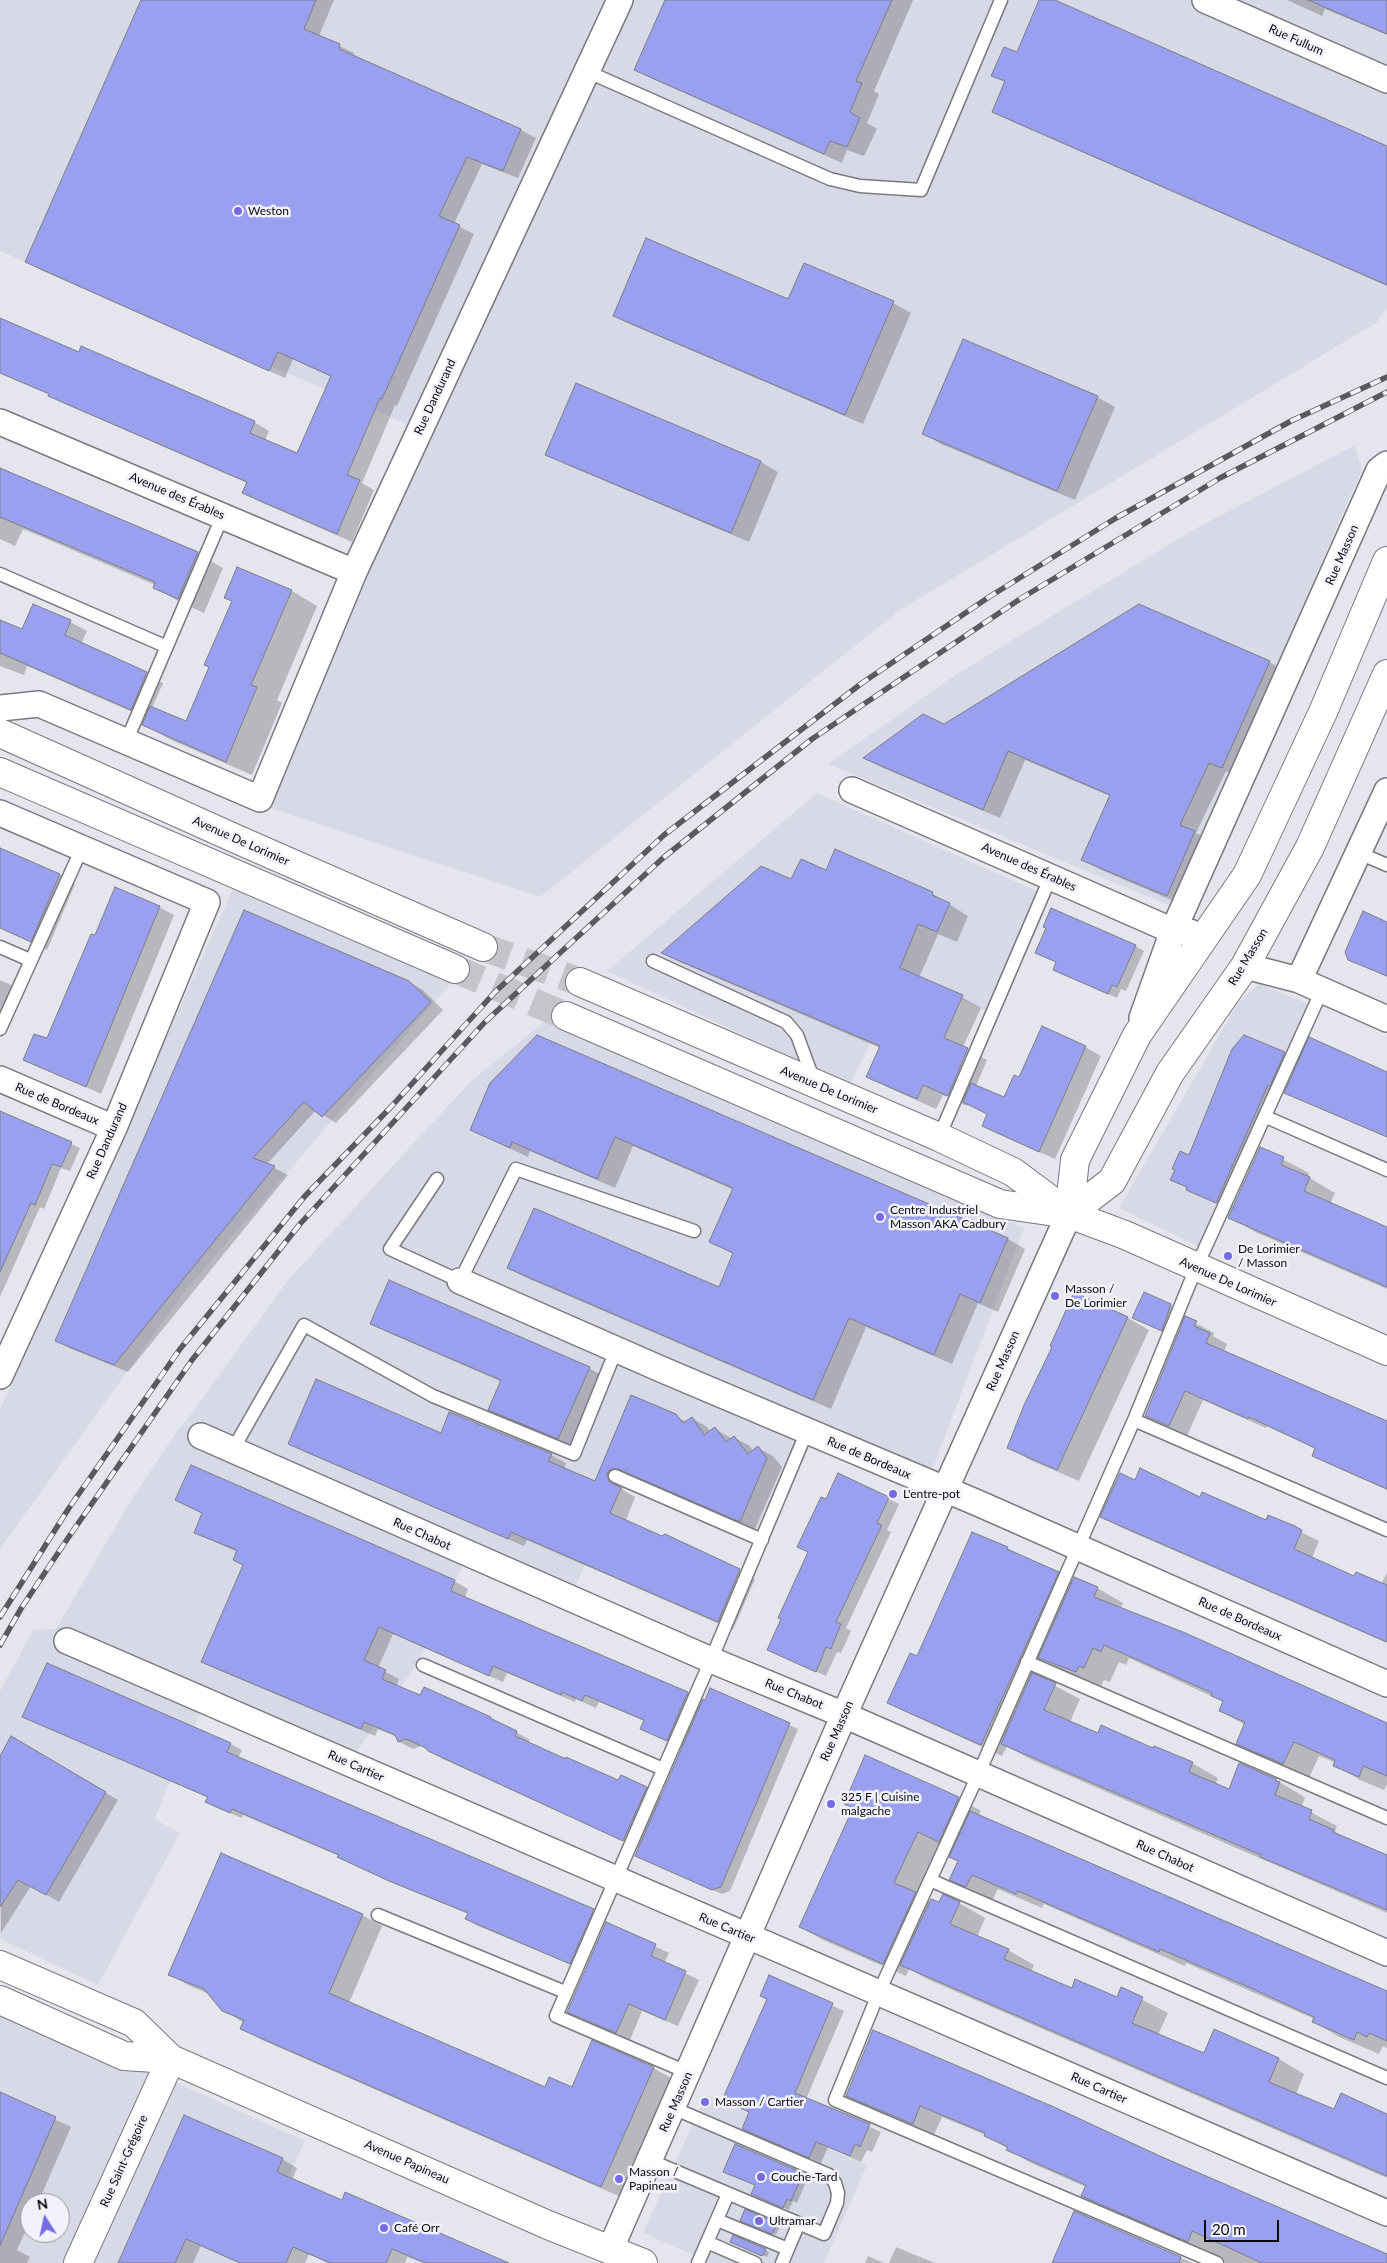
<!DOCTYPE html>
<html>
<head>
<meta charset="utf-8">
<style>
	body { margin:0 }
	#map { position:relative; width:1387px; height:2263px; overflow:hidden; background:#e5e6ed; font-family:Lato,sans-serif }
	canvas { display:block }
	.north { position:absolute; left:20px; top:2193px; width:50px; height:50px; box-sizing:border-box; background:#f2f3fa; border:1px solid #96969b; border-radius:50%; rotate:350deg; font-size:14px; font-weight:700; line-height:20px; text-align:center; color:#0b0b0d }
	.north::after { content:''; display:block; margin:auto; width:18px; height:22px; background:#766ae5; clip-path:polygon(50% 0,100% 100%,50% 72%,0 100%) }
	.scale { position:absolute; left:1204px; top:2220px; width:75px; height:22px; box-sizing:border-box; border:2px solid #0b0b0d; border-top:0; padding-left:6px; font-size:15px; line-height:18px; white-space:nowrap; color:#0b0b0d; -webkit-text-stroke:4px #f2f3fa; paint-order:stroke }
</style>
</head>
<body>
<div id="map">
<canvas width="1387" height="2263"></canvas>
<div class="north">N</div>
<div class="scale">20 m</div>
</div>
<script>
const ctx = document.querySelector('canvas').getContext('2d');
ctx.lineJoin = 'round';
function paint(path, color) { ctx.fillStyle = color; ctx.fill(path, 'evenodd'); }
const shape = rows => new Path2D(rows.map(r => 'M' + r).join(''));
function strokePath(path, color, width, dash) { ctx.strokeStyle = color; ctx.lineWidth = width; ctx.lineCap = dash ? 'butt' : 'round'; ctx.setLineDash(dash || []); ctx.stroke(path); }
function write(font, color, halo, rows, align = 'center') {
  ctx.font = font + ' Lato,sans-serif'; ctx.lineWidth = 5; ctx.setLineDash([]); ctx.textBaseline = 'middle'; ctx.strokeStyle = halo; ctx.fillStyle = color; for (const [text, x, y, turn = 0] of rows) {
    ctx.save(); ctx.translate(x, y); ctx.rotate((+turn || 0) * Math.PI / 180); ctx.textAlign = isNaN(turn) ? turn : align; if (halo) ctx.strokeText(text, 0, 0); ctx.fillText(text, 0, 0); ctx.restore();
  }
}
paint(shape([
	[0,0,1387,0,1387,308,1376,323,900,610,540,897,270,808,423,431,0,251],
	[1355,445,1362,469,1173,907,828,764,957,674,1193,530],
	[817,793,1048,896,994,1014,903,975,850,1085,607,971],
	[236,882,456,977,185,1291,0,1549,0,1409],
	[1259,984,1310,1004,1202,1248,1119,1208,1238,1003],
	[547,1020,1024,1228,928,1481,807,1432,762,1540,622,1479,574,1590,470,1549,420,1659,349,1763,206,1700,154,1819,180,1833,98,1985,0,1939,0,1691,33,1630,56,1629,131,1500,181,1425,183,1425,288,1280,472,1080],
	[0,2003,305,2141,249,2263,0,2263],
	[30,2203,60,2203,60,2233,30,2233],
	[706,2095,867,2165,824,2263,711,2263,643,2233]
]), '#d7d9e7');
paint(shape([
	[142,0,334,0,319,36,354,53,354,56,521,130,536,138,518,178,482,164,454,224,474,234,397,406,395,405,362,483,374,490,352,542,258,501,243,493,247,483,65,404,50,394,0,373,0,319,79,353,254,422,269,431,265,440,297,454,332,377,293,359,285,378,41,270,27,261],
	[666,0,913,0,874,91,879,94,867,123,877,129,864,156,847,150,842,163,653,79,636,69],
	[1041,0,1052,0,1387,147,1387,286,1011,121,993,111,1006,83,993,75,1017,54],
	[1287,0,1387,0,1387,35,1325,9,1322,16],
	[789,301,893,303,911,313,863,424,632,325,614,315],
	[577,384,761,462,778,472,749,542,565,464,547,454],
	[1097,397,1115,407,1075,500,941,444,924,434],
	[0,468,198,554,223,568,204,613,180,602,154,587,155,585,23,529,15,546,0,539],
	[238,568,292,591,317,606,277,700,282,703,252,775,169,739,144,724,146,718,27,666,24,675,0,666,0,621,23,630,70,622,87,631,81,644,163,683,152,708,186,723,210,667,233,601],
	[1269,662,1286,671,1239,777,1226,771,1196,833,1211,841,1183,905,1099,869,1083,859,1110,796,1025,760,1000,818,881,767,865,758,945,726],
	[0,849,60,875,75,884,47,950,5,929,0,916],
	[835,851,933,894,968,916,957,942,938,934,919,978,962,997,981,1008,963,1047,968,1049,946,1097,943,1095,936,1109,887,1087,868,1076,880,1048,682,963,663,952,792,881,826,872],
	[159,907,174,915,101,1094,25,1059,48,1040,96,936],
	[1387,923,1387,977,1349,959],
	[1135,946,1144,951,1126,991,1121,989,1117,998,1054,969],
	[0,980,20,989,0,1036],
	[409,982,423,990,443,1010,336,1123,316,1110,267,1164,288,1175,128,1372,69,1348,56,1340],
	[538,1036,1008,1239,1025,1249,998,1312,978,1303,952,1364,866,1327,831,1409,527,1278,509,1268,719,1289,734,1254,711,1242,734,1190,633,1146,615,1188,530,1151,528,1157,471,1130],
	[1085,1047,1101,1056,1055,1159,999,1134,983,1125,988,1115,968,1104,967,1106,948,1098,969,1050,987,1060,976,1086,1004,1099,1019,1079],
	[1284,1054,1288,1056,1220,1205,1191,1192,1188,1187,1189,1156],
	[0,1112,80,1148,70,1171,61,1168,44,1209,40,1207,0,1297],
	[1261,1148,1309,1173,1308,1177,1335,1193,1330,1204,1387,1229,1387,1289,1255,1232,1230,1217],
	[1075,1294,1128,1318,1149,1330,1079,1481,1030,1460,1009,1447,1054,1347],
	[1171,1305,1179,1310,1170,1335,1133,1318],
	[1186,1318,1214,1333,1213,1336,1227,1344,1224,1352,1387,1423,1387,1490,1331,1465,1313,1455,1316,1449,1267,1426,1266,1428,1203,1400,1187,1436,1146,1415],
	[372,1323,589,1368,607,1378,576,1448,507,1419,489,1409,502,1382,389,1333],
	[632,1397,687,1422,692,1418,707,1427,711,1432,716,1429,732,1439,735,1438,750,1446,753,1451,758,1448,773,1456,782,1467,755,1529,634,1476,626,1477,622,1482,623,1490,635,1497,626,1520,662,1538,665,1536,755,1579,733,1630,527,1540,524,1546,305,1452,290,1444,441,1435,551,1455,566,1463,564,1469,595,1483],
	[839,1475,899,1504,887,1530,891,1532,846,1628,851,1631,841,1653,837,1652,826,1676,779,1655,809,1553,827,1501],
	[1136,1482,1201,1499,1267,1521,1269,1516,1319,1541,1312,1558,1355,1577,1381,1584,1387,1573,1387,1643,1120,1527,1102,1517],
	[176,1499,454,1581,468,1589,465,1598,688,1693,703,1702,706,1701,711,1690,798,1729,730,1891,722,1894,645,1860,636,1856,639,1848,443,1759,421,1746,413,1749,399,1742,397,1737,378,1729,375,1736,216,1669,202,1661,244,1565,237,1552,195,1533,203,1514],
	[393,1634,503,1682,507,1673,575,1702,576,1699,596,1708,599,1702,644,1721,641,1728,683,1748,662,1797,646,1788,619,1782,528,1744,530,1740,516,1732,396,1687,399,1679,378,1668],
	[1007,1548,1073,1582,1097,1588,1123,1603,1120,1609,1387,1724,1387,1784,1384,1790,1360,1780,1335,1765,1336,1763,1319,1756,1309,1778,1263,1758,1237,1743,1245,1725,1220,1711,1224,1702,1129,1658,1126,1665,1119,1662,1110,1682,1104,1680,1101,1686,1065,1672,1045,1661,1038,1677,1080,1699,1070,1722,1098,1735,1153,1749,1192,1763,1218,1778,1215,1785,1229,1791,1276,1780,1301,1795,1305,1798,1301,1807,1337,1826,1335,1832,1351,1841,1387,1856,1387,1913,1028,1758,1007,1746,1002,1756,910,1714,889,1702,918,1657],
	[24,1716,230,1744,242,1750,238,1758,605,1917,582,1969,478,1926,467,1919,469,1914,403,1887,350,1863,339,1856,243,1815,242,1818,218,1808,207,1802,209,1798],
	[12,1738,118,1800,59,1902,31,1886,1,1933,0,1758],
	[958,1798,981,1811,978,1816,1387,1992,1387,2048,1383,2046,1379,2054,1339,2037,1314,2022,1315,2019,1280,2004,1186,1963,1185,1966,1044,1904,1042,1908,998,1889,992,1901,977,1894,951,1879,959,1861,954,1850,941,1844,917,1895,930,1902,959,1903,985,1918,977,1937,1008,1950,1034,1965,1031,1972,1072,1990,1117,1999,1121,1989,1168,2013,1158,2035,1205,2055,1225,2034,1279,2059,1304,2074,1296,2094,1334,2110,1387,2116,1387,2178,927,1979,909,1969,906,1976,823,1940,800,1927],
	[362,1915,382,1926,349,2003,545,2089,573,2088,653,2068,673,2079,621,2197,262,2040,242,2029,244,2023,223,2010,209,1994,190,1986,170,1975],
	[606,1923,669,1953,664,1963,699,1980,678,2026,642,2011,630,2040,568,2011],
	[770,1977,844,2011,806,2099,881,2132,872,2152,867,2150,861,2162,828,2147,821,2163,755,2135,744,2128,750,2113,724,2099,768,1999],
	[0,2094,71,2127,38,2203,30,2203,30,2221,17,2250,30,2257,27,2263,0,2263],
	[847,2095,1053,2108,1387,2257,1387,2263,1226,2263,1103,2208,1082,2196,1086,2187,1029,2162,986,2135,942,2117,934,2135,868,2107],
	[185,2116,282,2159,297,2168,292,2180,343,2202,507,2263,423,2263,407,2257,405,2263,328,2263,309,2254,305,2263,239,2263,201,2246,193,2263,126,2263],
	[802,2174,808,2177,797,2203,793,2201,789,2210,759,2197,757,2186],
	[1075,2213,1193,2263,1053,2263],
	[745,2222,776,2224,780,2226,776,2235],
	[736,2244,765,2250,769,2252,767,2257],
	[896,2247,935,2263,889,2263],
	[868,2256,884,2263,865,2263]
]), '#0003');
const building = shape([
	[141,0,316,0,304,29,340,44,339,49,521,129,503,171,467,157,439,216,460,225,382,399,380,398,347,475,360,480,337,534,242,493,247,482,48,396,49,394,0,373,0,318,79,352,81,346,255,421,250,433,297,453,331,376,278,352,269,371,25,262,141,0],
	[665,0,892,0,856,81,862,83,850,112,860,118,847,147,830,141,824,154,634,70,665,0],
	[1039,0,1055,0,1387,146,1387,285,992,112,1005,81,991,76,1004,47,1017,52,1039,0],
	[1308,0,1387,0,1387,34,1308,0],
	[646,238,788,299,804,263,894,301,845,415,613,316,646,238],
	[963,339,1098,396,1057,491,922,434,963,339],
	[576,383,761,461,731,533,545,455,576,383],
	[0,468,198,552,178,599,153,588,155,582,0,517,0,468],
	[237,567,292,590,251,685,257,687,226,762,142,725,150,706,186,721,209,667,204,665,232,601,224,598,237,567],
	[33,604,71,620,65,635,147,672,131,710,0,653,0,620,22,629,33,604],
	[1139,604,1270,661,1222,768,1209,763,1180,825,1195,831,1167,896,1081,860,1110,795,1008,751,983,810,863,758,923,714,944,724,1139,604],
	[0,848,60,874,31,942,0,928,0,848],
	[835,849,933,892,932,895,950,903,937,932,918,924,900,968,963,995,944,1038,968,1048,948,1096,923,1085,917,1099,866,1077,880,1046,661,953,761,866,791,879,801,859,826,870,835,849],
	[115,887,160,906,86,1087,23,1060,34,1034,47,1038,91,934,95,935,115,887],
	[1051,908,1136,945,1117,987,1112,985,1108,994,1053,970,1056,962,1035,953,1046,928,1043,927,1051,908],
	[244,910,409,981,431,1002,322,1117,304,1102,253,1158,275,1166,114,1365,55,1341,244,910],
	[1363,911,1387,922,1387,976,1348,960,1345,952,1363,911],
	[1042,1026,1086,1046,1039,1152,982,1126,987,1114,963,1102,971,1083,1004,1097,1014,1075,1019,1077,1042,1026],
	[537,1035,1008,1238,980,1303,960,1294,934,1355,849,1318,813,1400,507,1268,534,1208,719,1287,733,1253,709,1242,733,1188,615,1137,597,1179,512,1142,510,1148,470,1130,490,1083,537,1035],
	[1244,1035,1285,1052,1270,1086,1268,1085,1216,1203,1186,1190,1187,1187,1170,1180,1175,1170,1172,1169,1180,1151,1189,1155,1232,1049,1244,1035],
	[1309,1037,1387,1072,1387,1137,1284,1093,1309,1037],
	[0,1111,72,1142,61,1167,52,1164,35,1205,31,1203,0,1272,0,1111],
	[1260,1147,1284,1157,1281,1165,1310,1177,1304,1191,1387,1227,1387,1287,1228,1218,1260,1147],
	[389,1280,590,1367,558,1439,488,1410,501,1380,370,1324,389,1280],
	[1074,1292,1128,1317,1057,1470,1007,1448,1024,1405,1052,1347,1050,1346,1074,1292],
	[1144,1292,1171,1304,1162,1331,1132,1318,1144,1292],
	[1185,1316,1197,1321,1194,1326,1210,1333,1206,1343,1387,1421,1387,1489,1312,1456,1315,1448,1249,1417,1248,1419,1185,1391,1169,1426,1145,1416,1185,1316],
	[316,1379,441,1433,449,1412,552,1454,548,1461,595,1481,631,1395,676,1414,683,1423,692,1417,704,1435,715,1427,726,1442,734,1436,748,1454,758,1446,767,1458,740,1522,618,1469,611,1469,607,1473,609,1481,621,1488,610,1513,662,1536,665,1534,740,1569,718,1622,511,1532,508,1539,288,1444,316,1379],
	[191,1465,455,1580,451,1591,688,1692,667,1741,640,1729,644,1720,585,1695,582,1701,562,1692,561,1695,493,1666,489,1676,379,1627,364,1660,386,1670,382,1679,420,1695,424,1687,491,1717,490,1718,517,1731,515,1736,566,1759,566,1757,618,1780,621,1775,647,1787,623,1841,428,1751,426,1748,406,1739,398,1742,395,1735,364,1722,361,1729,201,1662,243,1565,233,1560,237,1550,194,1533,202,1513,175,1500,191,1465],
	[1140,1468,1200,1497,1202,1492,1266,1520,1268,1515,1295,1526,1302,1530,1294,1549,1354,1576,1356,1572,1387,1585,1387,1642,1100,1517,1120,1473,1135,1480,1140,1468],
	[838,1473,889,1497,877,1523,882,1525,836,1622,841,1624,831,1649,826,1647,816,1672,767,1650,781,1619,778,1618,808,1552,797,1547,821,1497,826,1499,838,1473],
	[972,1532,1008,1547,1007,1549,1059,1572,981,1745,887,1703,910,1653,917,1656,972,1532],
	[1074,1577,1098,1587,1094,1597,1183,1632,1387,1723,1387,1776,1363,1766,1359,1777,1333,1766,1335,1760,1294,1742,1283,1764,1236,1744,1245,1722,1219,1711,1223,1701,1211,1696,1212,1693,1104,1645,1101,1652,1093,1648,1084,1668,1079,1666,1076,1672,1038,1658,1074,1577],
	[47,1663,231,1743,227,1752,594,1909,570,1964,465,1919,468,1913,389,1881,337,1857,339,1855,232,1809,230,1813,205,1802,208,1797,22,1717,47,1663],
	[1032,1673,1056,1683,1044,1710,1098,1733,1101,1725,1153,1748,1154,1746,1193,1762,1189,1772,1229,1789,1239,1763,1276,1779,1276,1781,1280,1782,1275,1795,1312,1810,1309,1819,1334,1830,1333,1832,1387,1855,1387,1910,1260,1857,1261,1855,1001,1744,1032,1673],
	[710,1688,790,1723,721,1887,712,1890,635,1856,703,1699,705,1700,710,1688],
	[11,1736,106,1792,46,1895,18,1880,0,1907,0,1756,11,1736],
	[865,1755,959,1797,939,1842,918,1832,906,1857,894,1883,916,1892,883,1964,799,1927,853,1808,844,1804,865,1755],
	[970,1811,1387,1991,1387,2041,1369,2033,1367,2037,1357,2032,1354,2040,1312,2022,1314,2017,1253,1989,1160,1949,1159,1952,1018,1891,1016,1894,972,1875,966,1887,949,1880,958,1861,949,1857,970,1811],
	[221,1853,363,1914,329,1993,545,2087,549,2077,572,2087,592,2040,654,2067,601,2187,240,2029,244,2020,222,2011,204,1989,168,1975,221,1853],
	[943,1894,960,1902,950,1924,1009,1949,1004,1959,1072,1988,1075,1979,1117,1997,1121,1987,1143,1997,1132,2023,1204,2053,1214,2029,1279,2058,1269,2082,1334,2109,1341,2093,1387,2114,1387,2176,900,1965,931,1899,939,1902,943,1894],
	[606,1922,656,1944,651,1956,686,1971,665,2020,629,2004,616,2033,567,2012,606,1922],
	[769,1975,833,2003,795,2093,870,2124,860,2147,855,2144,850,2156,816,2142,809,2158,742,2129,749,2112,722,2100,767,1999,760,1996,769,1975],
	[873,2030,1054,2107,1162,2157,1387,2254,1387,2263,1262,2263,1192,2231,1188,2242,1081,2196,1086,2185,1006,2150,1008,2147,984,2136,985,2133,920,2106,913,2124,846,2096,873,2030],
	[0,2092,56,2117,0,2246,0,2092],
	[184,2115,283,2158,277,2172,342,2200,345,2192,509,2263,426,2263,392,2249,386,2263,330,2263,293,2247,286,2263,240,2263,186,2239,175,2263,118,2263,184,2115],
	[735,2144,803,2173,791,2201,787,2199,783,2208,751,2194,755,2185,723,2172,735,2144],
	[745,2209,777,2223,772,2234,740,2221,745,2209],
	[1074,2211,1181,2257,1179,2263,1052,2263,1074,2211],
	[733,2235,766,2249,762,2256,730,2242,733,2235]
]);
paint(building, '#99a0ef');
strokePath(building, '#7d7e84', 1);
strokePath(shape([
	[483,947,580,982],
	[455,969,566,1016]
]), '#c4c5cb', 28, [28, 14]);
const lane = shape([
	[586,71,830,179,860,186,921,190,1001,0],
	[0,574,165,646],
	[126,742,223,515],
	[1359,853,1387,865],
	[0,947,30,960],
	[653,961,786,1022,797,1035,814,1081],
	[0,1029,82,848],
	[1266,1117,1387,1170],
	[939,1137,1051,876],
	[437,1179,390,1249,460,1281,516,1169,694,1231],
	[1134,1420,1387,1530],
	[232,1451,304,1325,433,1396,574,1454,616,1350],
	[615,1476,762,1540],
	[1027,1662,1387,1818],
	[423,1665,663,1769],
	[930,1880,1387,2078],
	[378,1915,565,1992],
	[689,2073,556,2016,711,1660,807,1431],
	[649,2160,824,2234,837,2203,838,2193,835,2183,829,2175,673,2108],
	[717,2220,788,2249],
	[707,2242,755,2263],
	[698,2263,728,2194],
	[782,2263,799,2223],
	[1217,2263,835,2100,879,1992,978,1775,1134,1420,1196,1268,1322,990]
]);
const street = shape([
	[1205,0,1387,80],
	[0,422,354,572],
	[0,708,39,704,260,799,354,572,620,0],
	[852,790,1173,931,1190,932],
	[0,813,207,902,114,1128,0,1376],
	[1245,966,1299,980,1387,1019],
	[1299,980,1387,791],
	[1142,1018,1173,931,1186,902,1379,470,1387,464],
	[0,1079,114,1128],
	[460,1281,663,1370,980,1504,1387,1684],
	[201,1436,711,1660,844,1715,1387,1953],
	[67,1641,1387,2213],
	[610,2250,844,1715,1069,1214]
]);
const secondary = shape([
	[0,733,243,842,483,947],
	[0,772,455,969],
	[580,982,939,1137,1013,1172,1068,1213],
	[566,1016,1000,1204,1069,1214,1125,1235,1387,1351],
	[1069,1214,1075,1160,1137,1035,1247,875,1323,712,1387,561],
	[1069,1214,1112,1181,1170,1073,1245,966,1310,847,1387,674],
	[0,1965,134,2023,171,2059],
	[0,2000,124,2056,171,2059,548,2225,643,2263],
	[78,2263,171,2059]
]);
strokePath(lane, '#797a80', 15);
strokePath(street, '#797a80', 28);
strokePath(secondary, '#797a80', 30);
strokePath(lane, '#fff', 12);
strokePath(street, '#fff', 25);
strokePath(secondary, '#fff', 28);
const rail = shape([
	[0,1617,69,1508,180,1349,305,1196,390,1108,495,992,664,835,862,683,989,597,1116,518,1291,421,1387,377],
	[0,1645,22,1607,68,1538,192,1360,300,1224,485,1022,663,858,812,739,1020,599,1220,478,1387,392]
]);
strokePath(rail, '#5a5a5e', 5.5);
strokePath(rail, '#f2f3fa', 4, [11]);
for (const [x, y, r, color] of [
	[238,211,5,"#766ae5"],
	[880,1217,5,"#766ae5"],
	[1228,1256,5,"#766ae5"],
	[1055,1296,5,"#766ae5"],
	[893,1494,5,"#766ae5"],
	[831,1804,5,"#766ae5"],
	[705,2102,5,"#766ae5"],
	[761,2177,5,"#766ae5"],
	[619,2179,5,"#766ae5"],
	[759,2221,5,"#766ae5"],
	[384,2228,5,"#766ae5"]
]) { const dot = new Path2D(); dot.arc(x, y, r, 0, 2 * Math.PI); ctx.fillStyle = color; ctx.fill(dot); strokePath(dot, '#f2f3fa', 2); }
write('12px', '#0b0b0d', '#f2f3fa', [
	["Rue Fullum",1296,40,24],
	["Rue Dandurand",435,397,-65],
	["Avenue des Érables",177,496,23],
	["Rue Masson",1342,555,-66],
	["Avenue De Lorimier",241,841,24],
	["Avenue des Érables",1029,867,24],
	["Rue Masson",1248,957,-59],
	["Avenue De Lorimier",829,1090,23],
	["Rue de Bordeaux",57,1104,23],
	["Rue Dandurand",107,1141,-66],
	["Avenue De Lorimier",1228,1282,24],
	["Rue Masson",1003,1361,-66],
	["Rue de Bordeaux",869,1458,23],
	["Rue Chabot",422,1534,24],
	["Rue de Bordeaux",1240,1619,24],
	["Rue Chabot",794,1694,22],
	["Rue Masson",837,1731,-66],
	["Rue Cartier",356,1766,24],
	["Rue Chabot",1165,1856,24],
	["Rue Cartier",727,1928,23],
	["Rue Cartier",1099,2088,24],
	["Rue Masson",676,2102,-66],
	["Rue Saint-Grégoire",124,2161,-66],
	["Avenue Papineau",407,2162,24]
]);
write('12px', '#0b0b0d', '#f2f3fa', [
	["Weston",248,211],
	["Centre Industriel",890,1210],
	["Masson AKA Cadbury",890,1224],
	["De Lorimier",1238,1249],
	["/ Masson",1238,1263],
	["Masson /",1065,1289],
	["De Lorimier",1065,1303],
	["L'entre-pot",903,1494],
	["325 F | Cuisine",841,1797],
	["malgache",841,1811],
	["Masson / Cartier",715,2102],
	["Masson /",629,2172],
	["Papineau",629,2186],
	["Couche-Tard",771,2177],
	["Ultramar",769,2221],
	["Café Orr",394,2228]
], 'left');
</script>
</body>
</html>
